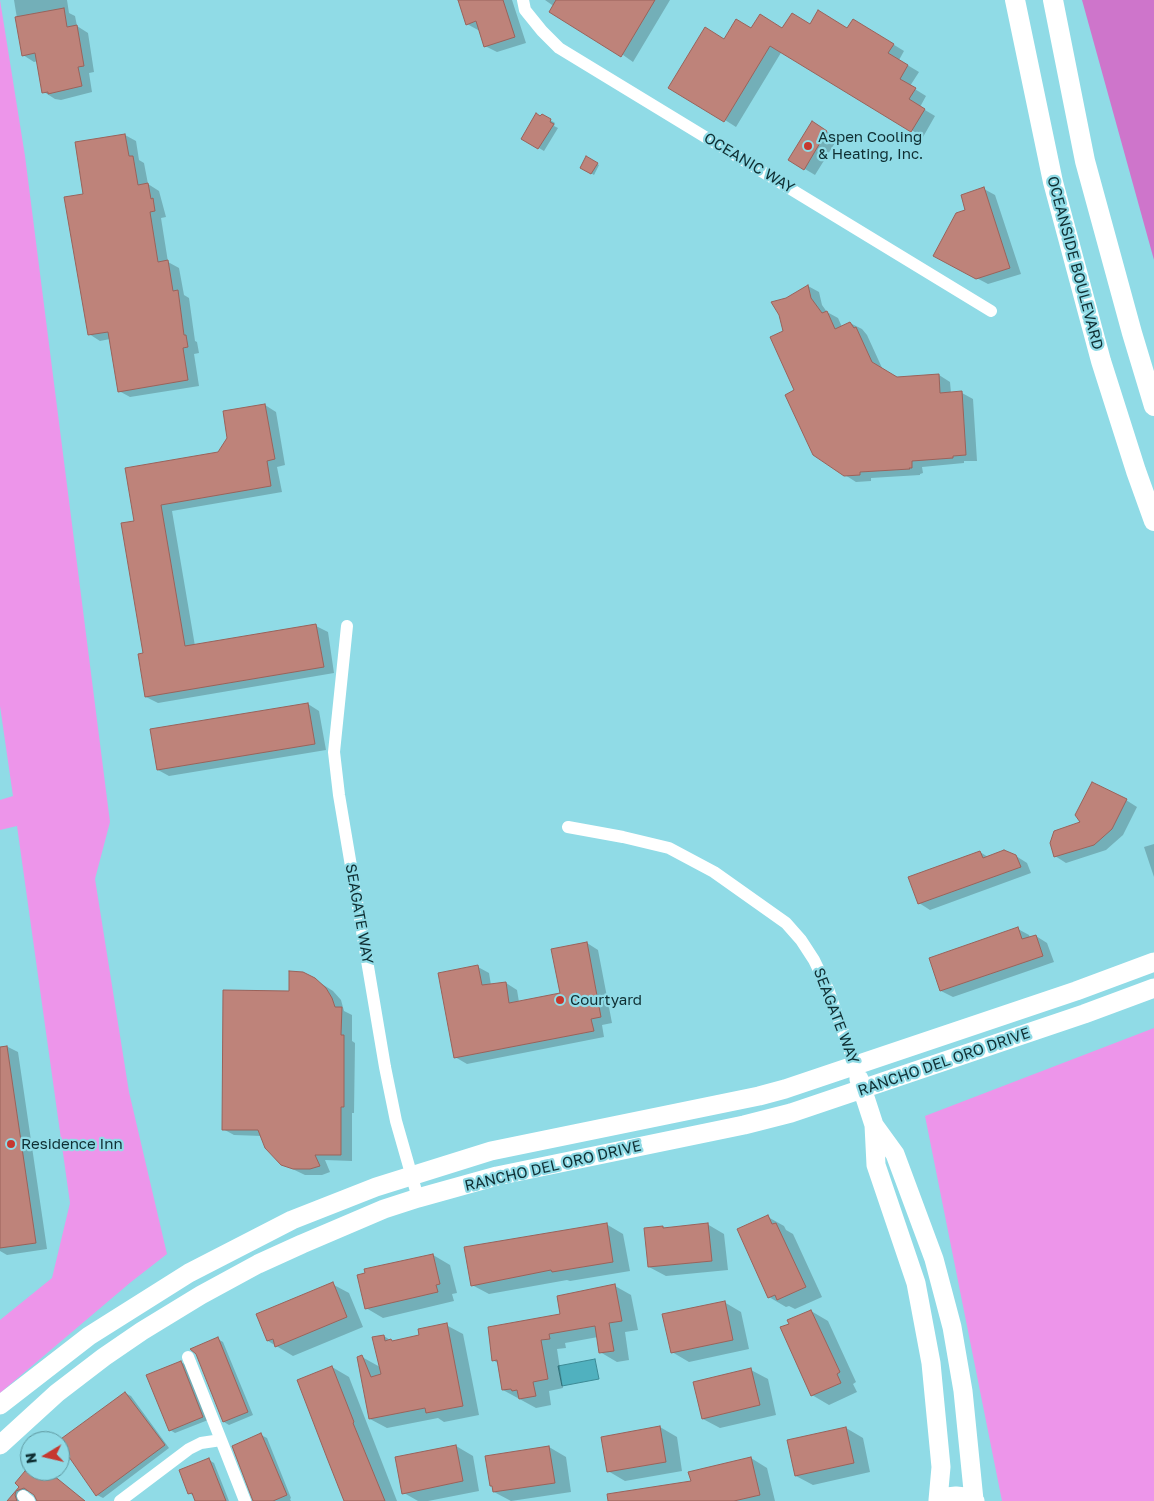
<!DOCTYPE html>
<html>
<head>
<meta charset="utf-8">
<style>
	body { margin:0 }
	#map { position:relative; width:1154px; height:1501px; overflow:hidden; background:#90dbe6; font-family:"Golos Text",sans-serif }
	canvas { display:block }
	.north { position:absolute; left:20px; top:1431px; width:50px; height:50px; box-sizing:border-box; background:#90dbe6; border:1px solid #5c969e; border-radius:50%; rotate:261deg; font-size:14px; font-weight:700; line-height:20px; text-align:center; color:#0f2f33 }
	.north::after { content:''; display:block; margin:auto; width:18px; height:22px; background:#c6382f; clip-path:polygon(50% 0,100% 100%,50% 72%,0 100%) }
</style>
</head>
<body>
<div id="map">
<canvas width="1154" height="1501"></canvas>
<div class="north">N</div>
</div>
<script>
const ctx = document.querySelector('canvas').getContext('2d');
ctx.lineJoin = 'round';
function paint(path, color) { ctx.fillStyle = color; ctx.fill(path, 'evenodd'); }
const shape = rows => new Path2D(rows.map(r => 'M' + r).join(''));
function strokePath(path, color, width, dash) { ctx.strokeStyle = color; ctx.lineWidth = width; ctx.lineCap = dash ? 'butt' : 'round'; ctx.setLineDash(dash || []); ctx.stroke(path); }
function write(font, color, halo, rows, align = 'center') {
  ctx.font = font + ' "Golos Text",sans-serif'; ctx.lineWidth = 4.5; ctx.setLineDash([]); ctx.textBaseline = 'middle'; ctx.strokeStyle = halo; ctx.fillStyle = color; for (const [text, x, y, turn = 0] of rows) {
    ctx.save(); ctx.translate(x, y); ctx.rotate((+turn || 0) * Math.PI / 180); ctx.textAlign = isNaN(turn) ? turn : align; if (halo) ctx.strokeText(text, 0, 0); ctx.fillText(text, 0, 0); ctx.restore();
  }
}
paint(shape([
	[0,0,25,156,110,822,95,879,129,1092,167,1254,131,1282,0,1393,0,1320,52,1278,70,1203,17,826,0,830,0,800,13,796,0,706],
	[1154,1028,1154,1501,1002,1501,925,1116]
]), '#ed95ea');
paint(shape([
	[1082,0,1154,0,1154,260]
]), '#ce75cb');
const water = shape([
	[595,1359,599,1379,562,1386,558,1366,595,1359]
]);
paint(water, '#50b1bf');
strokePath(water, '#3c8a95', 1);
paint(shape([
	[14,0,67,0,69,13,75,16,77,26,88,33,94,72,89,73,92,92,61,100,55,99,44,92,38,61,34,62,23,55],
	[459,0,512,0,526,43,497,52,485,46,480,30,478,30,467,24],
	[545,0,670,0,633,62],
	[811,25,848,29,865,27,904,51,899,60,919,72,910,86,926,96,920,107,935,116,923,137,782,51,736,127,725,120,724,40,752,30,783,29],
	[547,118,555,123,554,126,558,128,544,151,522,138],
	[812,123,838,138,815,175,790,160],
	[125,135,136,141,139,160,144,163,148,184,159,191,166,217,161,218,168,262,179,268,184,295,189,298,195,341,197,342,199,353,194,354,199,386,130,397,119,391,110,339,100,341,89,334,85,195],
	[587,158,599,165,594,175,581,167],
	[984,189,995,195,1021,274,988,284,946,262,967,210],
	[808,286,819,292,822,305,827,312,838,318,842,327,850,323,862,329,867,335,883,370,897,378,939,375,950,382,951,393,962,393,973,399,977,461,964,461,964,463,922,467,923,473,920,474,920,475,871,478,871,481,856,482,845,475,796,391,785,332,786,299],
	[265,405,276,412,285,465,277,467,282,492,172,511,195,646,316,626,328,632,334,673,158,703,146,697,135,522,218,453],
	[308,704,319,711,326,750,169,776,158,770],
	[1126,800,1137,807,1123,835,1106,850,1066,863,1055,856,1081,823],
	[1154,844,1154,877,1144,847],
	[980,852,988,857,1016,856,1027,863,1031,873,930,910,919,903],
	[1018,929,1029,935,1030,938,1036,936,1047,943,1054,962,953,997,941,991,930,959],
	[587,943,598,950,612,1023,602,1025,604,1037,467,1064,455,1057,478,967,489,973,491,985,506,983,517,990,519,1002,561,994],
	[308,975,333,991,341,1000,344,1011,352,1015,352,1041,355,1043,354,1113,352,1113,352,1161,325,1160,330,1172,322,1175,305,1175,282,1164,262,1136,234,1135,223,1129,290,992],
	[6,1046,18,1052,47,1249,7,1255,0,1251,0,1047],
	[768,1217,784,1226,786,1230,793,1234,822,1297,795,1309,789,1306,786,1307,769,1297],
	[606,1224,623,1234,630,1271,570,1281,567,1280,489,1294,472,1285],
	[707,1224,724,1234,728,1270,666,1276,649,1267,663,1227,666,1229],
	[433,1255,450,1265,457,1293,452,1294,454,1301,383,1318,366,1308],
	[332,1284,349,1293,363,1327,293,1356,268,1341],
	[615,1286,631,1295,638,1330,625,1332,629,1360,617,1362,600,1352,598,1337,565,1343,566,1348,557,1349,563,1388,549,1391,551,1405,536,1408,503,1390,499,1364,493,1360,562,1315],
	[724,1302,741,1312,749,1349,689,1362,672,1352],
	[811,1311,828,1321,856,1382,853,1384,857,1392,829,1405,812,1395,791,1324],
	[446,1325,463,1334,479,1415,444,1422,438,1418,387,1428,370,1419,362,1357,380,1367,384,1336,393,1342,420,1336],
	[218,1339,223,1342,253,1415,229,1425,224,1422],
	[181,1362,186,1365,208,1420,175,1433,170,1430],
	[332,1367,349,1377,397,1501,345,1501],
	[751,1370,768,1379,776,1415,720,1428,703,1419],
	[125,1393,131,1396,169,1448,103,1498,97,1495,60,1441],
	[660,1427,677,1437,682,1471,625,1481,608,1471],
	[846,1428,863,1438,870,1472,813,1485,796,1476],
	[261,1435,267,1438,291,1498,290,1499,291,1501,255,1501],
	[456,1446,473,1456,479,1491,428,1501,418,1501,404,1493],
	[549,1447,566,1457,571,1492,511,1501,494,1492,493,1487],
	[751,1458,767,1468,775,1501,617,1501,692,1483],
	[209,1460,214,1463,229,1501,196,1501,194,1496,189,1493],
	[30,1467,30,1471,48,1471,84,1501,38,1501,36,1494,30,1490,22,1493,21,1501,8,1501,20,1487,16,1483]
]), '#0003');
const building = shape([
	[458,0,503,0,515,37,484,47,476,21,466,25,458,0],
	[556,0,655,0,621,57,549,12,556,0],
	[64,8,67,27,77,25,84,66,78,67,82,86,48,94,48,92,42,93,35,53,22,56,15,17,64,8],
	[818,10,847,28,853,19,894,44,888,53,908,65,900,79,916,88,909,99,925,109,911,132,770,46,724,122,668,88,705,27,724,39,736,19,751,28,760,14,782,28,792,13,810,24,818,10],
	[536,113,540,116,542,114,551,119,550,122,554,124,538,149,521,139,536,113],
	[812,121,827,131,804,170,788,160,812,121],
	[125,134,129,156,133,156,138,185,148,183,151,199,153,198,155,211,150,212,158,262,168,260,173,291,178,290,184,335,186,335,188,347,183,348,188,380,118,392,108,332,88,335,64,197,83,194,75,142,125,134],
	[586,156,598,163,591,174,580,168,586,156],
	[984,187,1010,268,976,279,933,256,956,213,965,210,961,195,984,187],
	[808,285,811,298,822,313,827,311,835,329,850,322,854,328,856,327,872,362,897,377,939,374,940,393,962,391,966,455,953,456,953,458,912,461,912,468,909,468,910,469,860,472,860,475,844,476,813,455,785,395,794,390,770,337,783,331,779,315,771,302,786,298,808,285],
	[265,404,275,459,267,461,271,486,161,505,185,646,316,624,324,667,145,697,138,654,143,653,121,523,134,521,125,468,218,452,227,438,223,411,265,404],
	[308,703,315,744,157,770,150,729,308,703],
	[1092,782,1127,799,1112,829,1094,845,1054,857,1050,843,1054,831,1080,822,1075,815,1092,782],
	[1004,850,1016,855,1021,867,918,904,908,877,980,851,983,858,1004,850],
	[1018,927,1022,939,1036,935,1043,956,940,991,929,958,1018,927],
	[587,942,601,1017,591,1019,594,1031,454,1058,438,973,478,965,482,985,506,982,509,1003,560,993,551,949,587,942],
	[289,971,303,972,315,978,326,988,332,998,335,1007,342,1007,341,1035,344,1035,344,1107,341,1107,341,1155,315,1155,320,1166,310,1169,293,1169,281,1165,265,1148,258,1130,222,1130,223,990,289,991,289,971],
	[7,1046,36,1243,0,1248,0,1047,7,1046],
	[768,1215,772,1224,776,1223,806,1287,777,1300,775,1295,768,1298,737,1229,768,1215],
	[607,1223,613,1262,552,1272,551,1270,471,1286,464,1247,607,1223],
	[708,1223,712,1261,648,1267,644,1228,663,1226,663,1228,708,1223],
	[433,1254,440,1284,436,1285,438,1292,365,1309,357,1275,365,1273,364,1269,433,1254],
	[333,1282,347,1317,275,1347,273,1339,267,1341,256,1314,333,1282],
	[615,1284,622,1321,609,1323,614,1351,599,1353,595,1326,549,1334,550,1339,541,1340,548,1379,533,1382,536,1396,519,1399,517,1390,512,1391,511,1389,502,1390,497,1360,492,1361,488,1327,560,1314,557,1296,615,1284],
	[725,1301,733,1340,671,1353,662,1314,725,1301],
	[811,1310,840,1372,837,1374,841,1383,811,1396,780,1327,789,1324,787,1320,811,1310],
	[447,1323,463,1406,426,1413,425,1408,369,1419,357,1357,362,1355,371,1377,381,1374,372,1337,384,1335,385,1341,391,1339,392,1341,419,1335,418,1329,447,1323],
	[218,1337,248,1412,223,1422,196,1354,190,1349,218,1337],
	[181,1361,203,1417,169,1431,146,1375,181,1361],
	[332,1366,354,1422,353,1423,385,1501,344,1501,327,1458,297,1380,332,1366],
	[751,1368,760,1405,702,1419,693,1382,751,1368],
	[125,1392,165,1445,96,1496,60,1444,60,1441,58,1441,125,1392],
	[660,1426,666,1462,607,1472,601,1437,660,1426],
	[846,1427,854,1463,795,1476,787,1440,846,1427],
	[261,1433,287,1495,273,1501,253,1501,232,1446,261,1433],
	[456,1445,463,1481,402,1494,395,1457,456,1445],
	[549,1446,555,1483,493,1492,492,1486,490,1486,485,1456,549,1446],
	[751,1457,760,1495,734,1501,608,1501,607,1494,691,1481,688,1472,751,1457],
	[209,1458,226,1501,195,1501,192,1493,188,1494,179,1470,209,1458],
	[25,1471,48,1471,85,1501,37,1501,34,1495,24,1488,16,1491,15,1495,17,1501,7,1501,19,1487,15,1483,25,1471]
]);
paint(building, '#be837a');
strokePath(building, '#9a625a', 1);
strokePath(shape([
	[523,0,525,10,542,31,559,48,991,311],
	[347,626,334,752,339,795,385,1067,396,1121,418,1198],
	[568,827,623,837,669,848,714,872,786,923,801,940,814,960,828,989,855,1066],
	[188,1357,221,1440],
	[23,1496,29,1501],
	[120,1501,189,1449,201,1443,221,1440,245,1501]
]), '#fff', 12);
strokePath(shape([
	[859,1079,874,1125,876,1165,916,1283,931,1363,941,1467,938,1500],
	[874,1125,895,1154,934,1259,952,1327,963,1391,974,1500],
	[0,1405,89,1336,189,1273,292,1220,376,1187,491,1151,759,1096,785,1089,1076,991,1154,962],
	[0,1445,57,1393,104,1357,142,1331,201,1295,258,1264,302,1244,384,1209,418,1198,497,1176,744,1125,791,1113,1084,1014,1154,988],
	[938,1501,947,1497,956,1496,965,1497,975,1501]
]), '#fff', 19);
strokePath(shape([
	[1015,0,1053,182,1101,361,1136,471,1154,521],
	[1053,0,1085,161,1132,333,1154,406]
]), '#fff', 20);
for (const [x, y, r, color] of [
	[808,146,5,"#c6382f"],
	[560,1000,5,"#c6382f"],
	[11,1144,5,"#c6382f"]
]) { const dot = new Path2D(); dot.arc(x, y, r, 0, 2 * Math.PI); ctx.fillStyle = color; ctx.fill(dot); strokePath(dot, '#90dbe6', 2); }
write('15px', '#0f2f33', '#90dbe6', [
	["Aspen Cooling",818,137],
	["& Heating, Inc.",818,154],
	["Courtyard",570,1000],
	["Residence Inn",21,1144]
], 'left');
write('15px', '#0f2f33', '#90dbe6', [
	["OCEANIC WAY",749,163,31],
	["OCEANSIDE BOULEVARD",1075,263,75],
	["SEAGATE WAY",359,914,80],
	["SEAGATE WAY",836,1016,69],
	["RANCHO DEL ORO DRIVE",944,1062,-19],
	["RANCHO DEL ORO DRIVE",553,1166,-13]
]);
</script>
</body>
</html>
